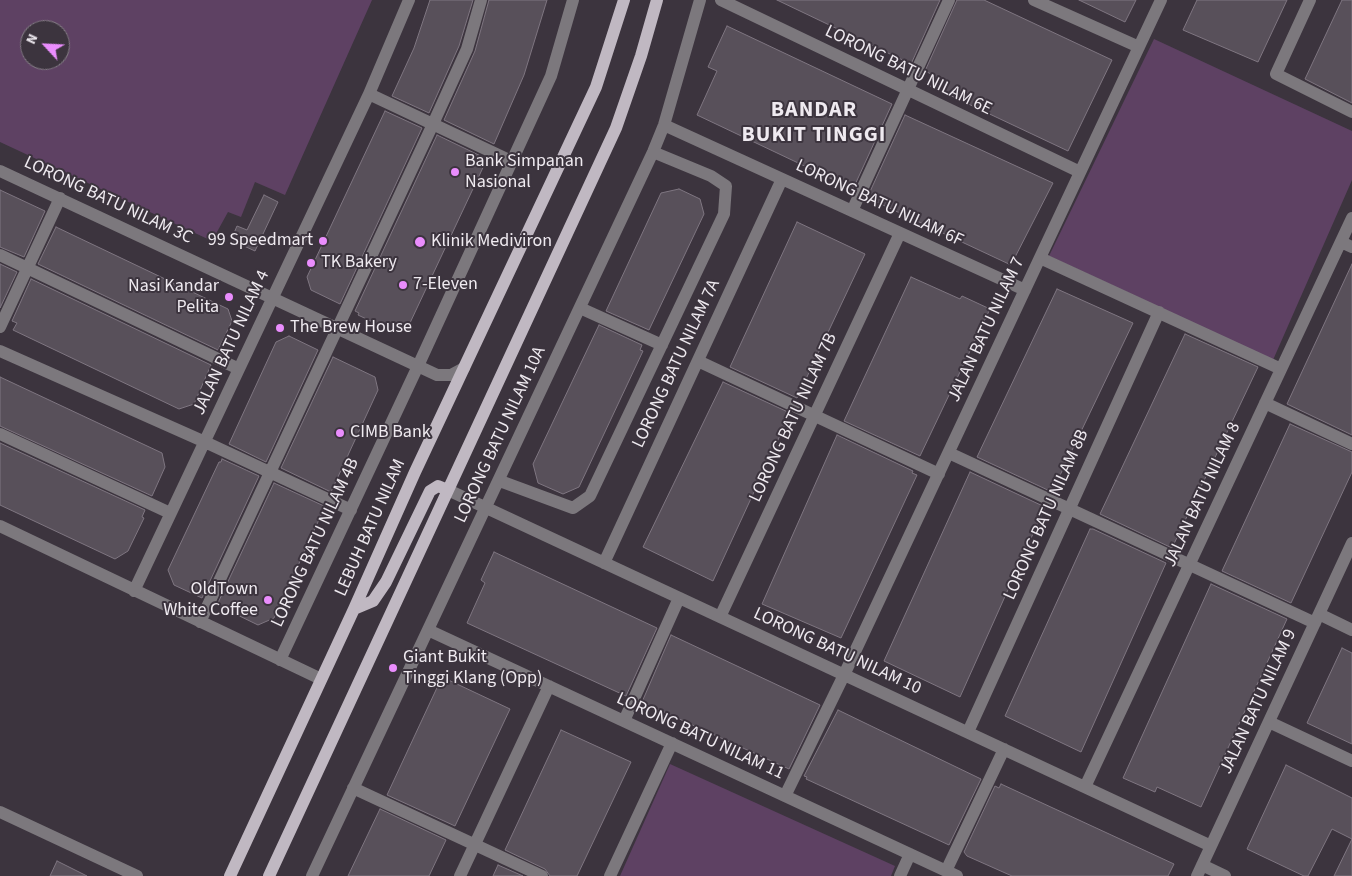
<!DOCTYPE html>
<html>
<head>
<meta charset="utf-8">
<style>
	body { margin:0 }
	#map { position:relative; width:1352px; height:876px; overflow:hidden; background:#3c343e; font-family:"Source Sans 3",sans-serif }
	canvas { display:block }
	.north { position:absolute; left:20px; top:20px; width:50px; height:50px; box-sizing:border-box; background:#3c343e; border:1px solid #847d85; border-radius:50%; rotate:295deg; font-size:14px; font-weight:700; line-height:20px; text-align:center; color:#efeaf0 }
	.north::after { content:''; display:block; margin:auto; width:18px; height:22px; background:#ea8dfd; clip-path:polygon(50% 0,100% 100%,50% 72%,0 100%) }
</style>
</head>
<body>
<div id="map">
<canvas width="1352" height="876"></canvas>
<div class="north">N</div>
</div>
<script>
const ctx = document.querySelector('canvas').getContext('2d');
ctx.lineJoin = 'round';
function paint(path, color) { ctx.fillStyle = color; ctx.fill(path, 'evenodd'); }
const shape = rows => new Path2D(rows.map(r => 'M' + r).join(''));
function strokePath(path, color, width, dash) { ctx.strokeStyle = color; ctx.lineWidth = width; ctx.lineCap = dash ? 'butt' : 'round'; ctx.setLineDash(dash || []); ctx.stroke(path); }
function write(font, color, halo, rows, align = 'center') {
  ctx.font = font + ' "Source Sans 3",sans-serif'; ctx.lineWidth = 4; ctx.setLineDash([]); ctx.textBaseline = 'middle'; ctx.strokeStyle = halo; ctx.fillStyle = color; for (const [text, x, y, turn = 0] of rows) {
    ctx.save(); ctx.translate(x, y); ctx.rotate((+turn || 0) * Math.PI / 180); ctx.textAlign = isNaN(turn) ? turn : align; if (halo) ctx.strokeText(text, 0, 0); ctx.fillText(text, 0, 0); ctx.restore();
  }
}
paint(shape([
	[0,0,372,0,285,195,255,182,241,217,228,212,212,241,0,142],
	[30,30,60,30,60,60,30,60],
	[1154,39,1352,131,1352,180,1273,360,1049,256],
	[670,764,895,866,891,876,620,876]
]), '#5e4163');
const building = shape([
	[430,0,473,0,459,46,429,113,392,96,414,48,430,0],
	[489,0,547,0,524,75,494,144,444,120,475,51,489,0],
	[777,0,940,0,911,64,777,0],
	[957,0,984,0,1112,60,1068,151,926,84,931,74,925,71,957,0],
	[1079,0,1136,0,1125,22,1079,0],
	[1197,0,1287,0,1258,62,1183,30,1197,0],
	[1342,0,1352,0,1352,103,1305,79,1342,0],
	[727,26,892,104,853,189,697,115,717,71,708,67,727,26],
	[385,111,422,128,340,304,311,290,307,277,385,111],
	[905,115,1053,183,1011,265,870,199,871,197,868,196,905,115],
	[437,135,487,159,409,325,394,332,358,315,359,313,355,311,437,135],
	[679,189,700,199,704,214,649,330,606,311,661,193,679,189],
	[0,190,45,211,24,257,0,247,0,190],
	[264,195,278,202,255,251,231,240,237,226,247,230,264,195],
	[797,222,865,254,797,398,730,367,797,222],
	[56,227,228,309,232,321,218,350,38,264,56,227],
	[0,264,17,272,0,308,0,264],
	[1352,264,1352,435,1287,404,1352,264],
	[911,277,960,299,962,296,990,309,920,456,844,421,911,277],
	[31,279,211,365,194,404,179,409,13,330,17,323,12,321,31,279],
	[1057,289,1133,323,1052,492,977,457,1057,289],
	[599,325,642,345,640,350,643,351,579,487,563,494,538,483,533,464,599,325],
	[1185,334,1258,367,1172,548,1100,514,1185,334],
	[289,336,318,350,266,462,229,444,276,342,289,336],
	[333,357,375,377,378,390,331,492,281,468,333,357],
	[0,377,162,453,165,467,152,496,0,426,0,377],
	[723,382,790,413,789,416,713,581,643,547,723,382],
	[1290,424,1352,452,1352,472,1291,603,1222,571,1290,424],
	[837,435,913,471,912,473,917,475,841,638,762,604,837,435],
	[0,443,145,510,142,517,144,518,128,551,115,559,0,505,0,443],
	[222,459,259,476,202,598,174,585,168,570,219,462,221,462,222,459],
	[970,472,1045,507,960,697,884,661,970,472],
	[274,483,324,506,323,511,274,618,258,625,217,605,274,483],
	[1090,529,1093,529,1166,563,1081,752,1005,716,1090,529],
	[494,552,657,628,626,696,467,623,485,583,481,580,494,552],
	[1211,584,1287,619,1201,807,1157,787,1155,792,1123,778,1211,584],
	[671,635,820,705,789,769,642,702,671,635],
	[1342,648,1352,653,1352,744,1307,723,1342,648],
	[442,677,510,709,455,826,387,795,442,677],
	[838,710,981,779,949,845,806,779,807,777,804,776,838,710],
	[561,730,631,762,577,876,550,876,545,869,505,850,561,730],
	[1286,765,1352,798,1352,839,1332,829,1308,876,1304,876,1247,849,1286,765],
	[1001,784,1174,864,1168,876,1012,876,967,856,964,852,995,786,999,788,1001,784],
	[380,809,446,840,429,876,348,876,380,809],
	[1352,839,1352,876,1334,876,1352,839],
	[57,861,87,876,50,876,57,861],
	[498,865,523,876,493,876,498,865]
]);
paint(building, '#58505a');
strokePath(building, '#7f7681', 1);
strokePath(shape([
	[721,0,1080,172],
	[1034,0,1139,47],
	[1310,0,1276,74,1352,112],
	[369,94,511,161],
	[664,125,1025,290],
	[0,171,437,375,451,375,464,368],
	[852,211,949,0],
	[1341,242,1352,247],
	[0,255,239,369],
	[1040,258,1281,369],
	[580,308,662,345],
	[0,327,60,198],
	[0,351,205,442,351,510],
	[698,361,939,474],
	[1265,403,1352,444],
	[0,434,170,513],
	[949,453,1315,623],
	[500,481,573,508,590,496,724,214,726,186,711,176,653,152],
	[448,490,1211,846],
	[0,526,321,679],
	[604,563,782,179],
	[134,591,369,94,409,0],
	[1319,614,1352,630],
	[720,617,900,233],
	[200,622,433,124,467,49,481,0],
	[428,630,957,876],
	[280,660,418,366,551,76,573,0],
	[624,721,679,598],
	[1269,722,1352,761],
	[968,732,1159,312],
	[1085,787,1352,218],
	[353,788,542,876],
	[785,796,844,675,1161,0],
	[0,812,137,876],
	[1202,865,1225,876],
	[946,871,1004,749],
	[312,876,653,152,664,125,700,0],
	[460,876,549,686],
	[610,876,672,743],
	[900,876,910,854],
	[1197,876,1352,543]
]), '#7c787d', 12);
strokePath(shape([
	[354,609,373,601,386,582,430,491,438,486,448,490],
	[230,876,354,609,415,472,596,87,624,0],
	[269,876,616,128,641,56,657,0]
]), '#c0b8c2', 12);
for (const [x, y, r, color] of [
	[455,172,5,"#ea8dfd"],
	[323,241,5,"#ea8dfd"],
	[420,242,6,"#ea8dfd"],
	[311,263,5,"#ea8dfd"],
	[403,285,5,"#ea8dfd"],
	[229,297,5,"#ea8dfd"],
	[280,328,5,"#ea8dfd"],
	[340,433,5,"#ea8dfd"],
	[268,600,5,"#ea8dfd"],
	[393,668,5,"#ea8dfd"]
]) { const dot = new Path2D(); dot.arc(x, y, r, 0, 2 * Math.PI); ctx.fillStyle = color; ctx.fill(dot); strokePath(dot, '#3c343e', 2); }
write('18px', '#efeaf0', '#3c343e', [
	["LORONG BATU NILAM 6E",908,71,26],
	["LORONG BATU NILAM 3C",108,201,25],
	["LORONG BATU NILAM 6F",879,204,25],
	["JALAN BATU NILAM 7",987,330,-65],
	["JALAN BATU NILAM 4",232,343,-65],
	["LORONG BATU NILAM 7A",677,364,-65],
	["LORONG BATU NILAM 7B",794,418,-65],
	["LORONG BATU NILAM 10A",501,435,-65],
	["JALAN BATU NILAM 8",1203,495,-65],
	["LORONG BATU NILAM 8B",1047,515,-66],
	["LEBUH BATU NILAM",371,528,-66],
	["LORONG BATU NILAM 4B",316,543,-65],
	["LORONG BATU NILAM 10",837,652,25],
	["JALAN BATU NILAM 9",1259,702,-65],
	["LORONG BATU NILAM 11",700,737,25]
]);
write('18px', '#efeaf0', '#3c343e', [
	["Bank Simpanan",465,162],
	["Nasional",465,183],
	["99 Speedmart",313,241,"right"],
	["Klinik Mediviron",431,242],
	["TK Bakery",321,263],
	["7-Eleven",413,285],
	["Nasi Kandar",219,287,"right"],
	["Pelita",219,308,"right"],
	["The Brew House",290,328],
	["CIMB Bank",350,433],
	["OldTown",258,590,"right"],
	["White Coffee",258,611,"right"],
	["Giant Bukit",403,658],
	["Tinggi Klang (Opp)",403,679]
], 'left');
ctx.letterSpacing = '1px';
write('bold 22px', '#efeaf0', '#3c343e', [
	["BANDAR",814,111],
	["BUKIT TINGGI",814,136]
]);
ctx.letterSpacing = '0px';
</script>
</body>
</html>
